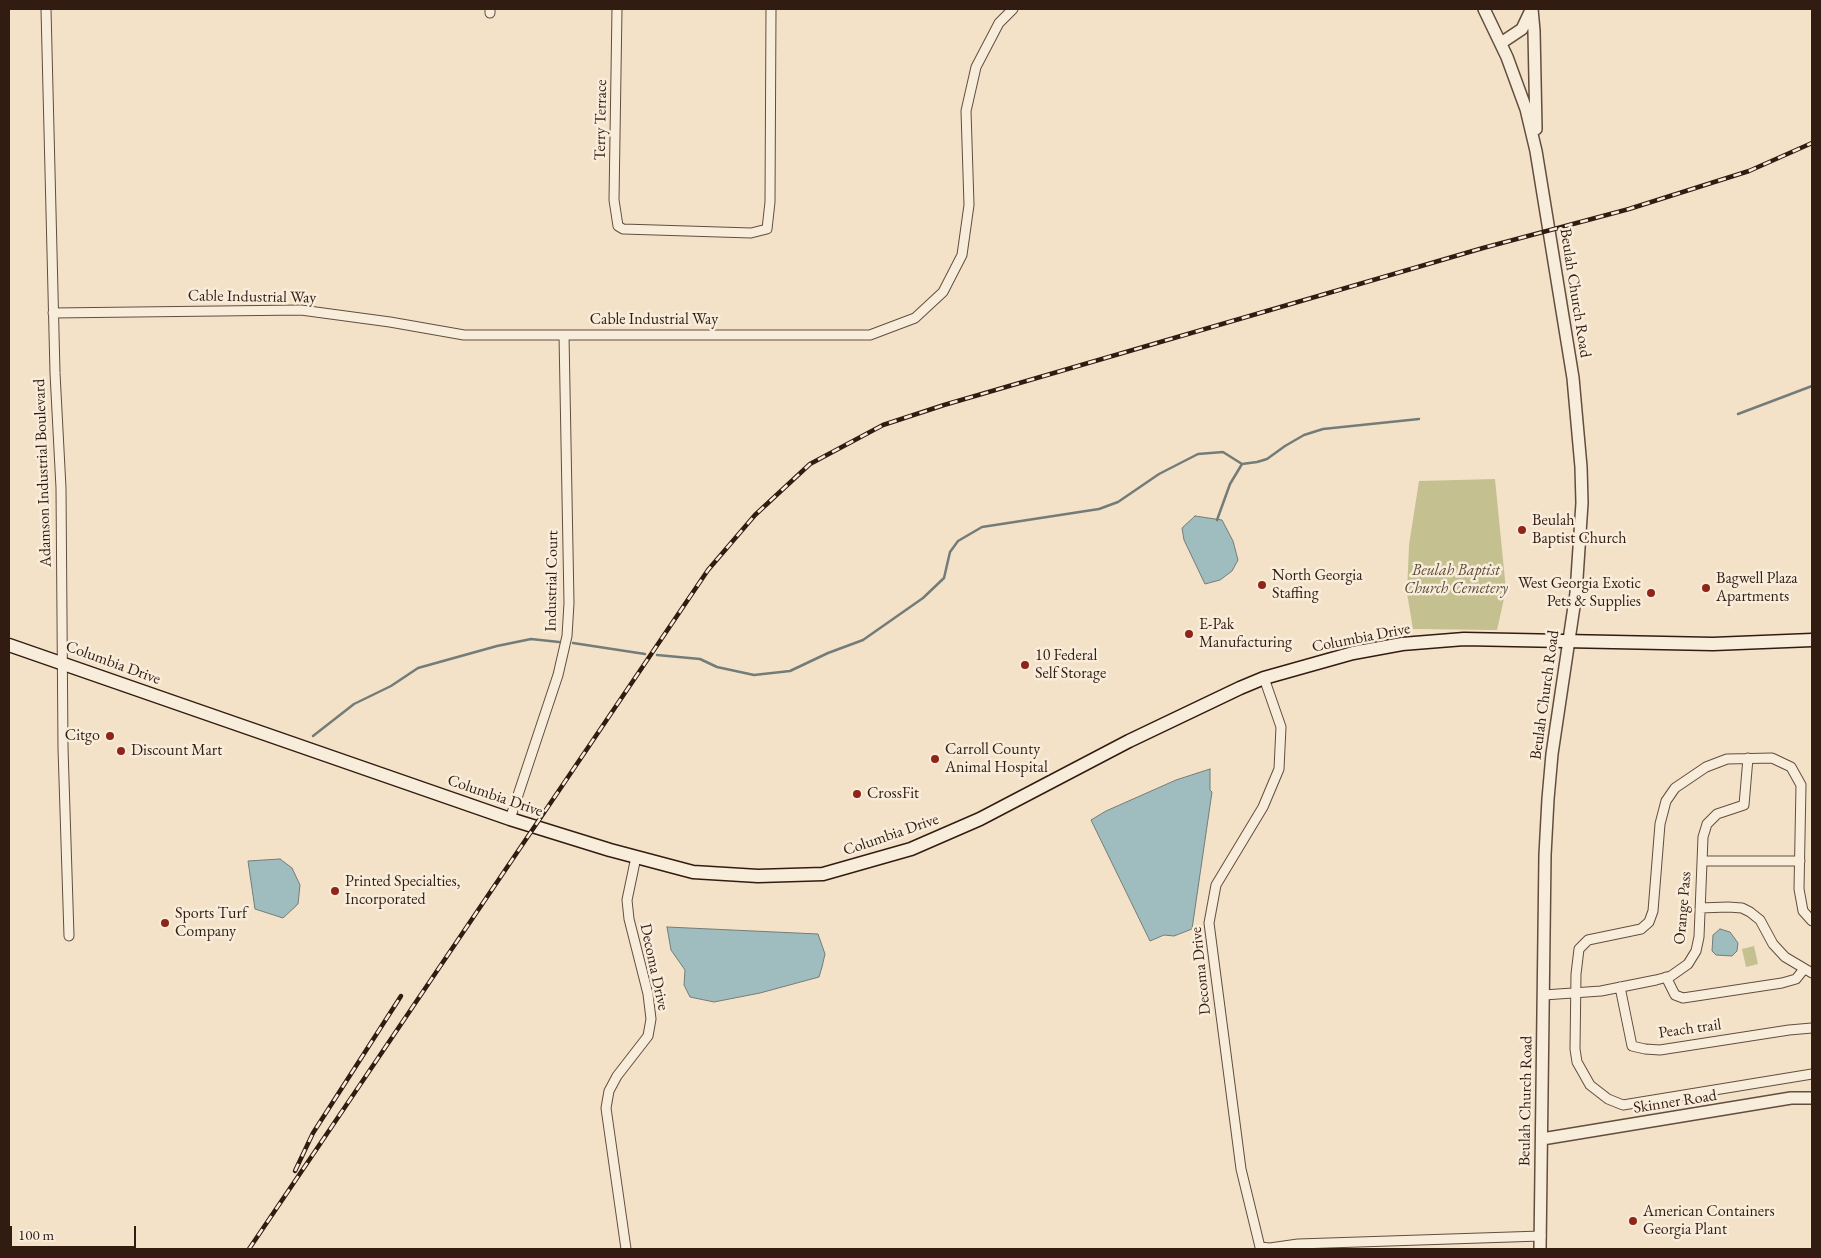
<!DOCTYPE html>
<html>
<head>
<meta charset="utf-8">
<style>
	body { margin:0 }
	#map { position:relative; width:1821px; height:1258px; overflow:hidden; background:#f4e2c8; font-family:"EB Garamond",serif }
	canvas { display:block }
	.frame { position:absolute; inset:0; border:10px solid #321c11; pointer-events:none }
	.scale { position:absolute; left:10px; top:1226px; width:126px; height:22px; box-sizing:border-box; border:2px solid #321c11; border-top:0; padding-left:6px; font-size:15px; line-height:18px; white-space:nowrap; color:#321c11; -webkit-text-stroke:4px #f8ecdb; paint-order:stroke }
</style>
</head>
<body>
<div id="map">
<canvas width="1821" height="1258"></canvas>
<div class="frame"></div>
<div class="scale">100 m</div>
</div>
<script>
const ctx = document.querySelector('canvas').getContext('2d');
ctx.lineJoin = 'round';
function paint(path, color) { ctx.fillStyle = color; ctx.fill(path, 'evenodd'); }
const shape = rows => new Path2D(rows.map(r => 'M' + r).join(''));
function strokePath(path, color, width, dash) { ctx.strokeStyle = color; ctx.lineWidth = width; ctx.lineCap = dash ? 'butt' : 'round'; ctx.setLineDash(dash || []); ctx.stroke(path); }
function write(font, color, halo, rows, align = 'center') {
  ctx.font = font + ' "EB Garamond",serif'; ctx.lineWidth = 5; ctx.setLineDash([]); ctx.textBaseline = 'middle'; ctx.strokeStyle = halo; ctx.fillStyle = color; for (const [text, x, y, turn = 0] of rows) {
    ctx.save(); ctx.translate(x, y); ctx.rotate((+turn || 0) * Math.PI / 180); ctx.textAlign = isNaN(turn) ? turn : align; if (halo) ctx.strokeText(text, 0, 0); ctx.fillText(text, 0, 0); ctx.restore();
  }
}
paint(shape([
	[1495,479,1506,590,1497,630,1413,629,1407,593,1409,545,1419,481],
	[1754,946,1758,964,1746,967,1742,949]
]), '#c4c090');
const water = shape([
	[1195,516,1222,520,1233,541,1238,560,1232,571,1220,580,1205,584,1184,540,1182,528,1195,516],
	[1210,769,1210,790,1212,792,1192,929,1174,936,1164,935,1150,941,1091,820,1106,811,1176,780,1210,769],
	[280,859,292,868,300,885,298,904,283,918,255,909,248,861,280,859],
	[667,927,818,934,825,954,822,967,819,977,760,993,714,1002,690,997,684,985,685,970,671,950,667,927],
	[1720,929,1730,932,1738,943,1737,951,1732,956,1716,955,1712,951,1713,935,1720,929]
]);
paint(water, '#9fbcbe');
strokePath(water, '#737c79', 1);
strokePath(shape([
	[1738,414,1812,386],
	[1217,520,1230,484,1242,464],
	[573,643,645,654],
	[657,655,700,659,717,667,754,675,790,671,828,653,863,640,923,598,944,578,950,552,958,541,982,527,1099,509,1118,502,1159,474,1198,454,1223,452,1242,464,1257,462,1267,459,1285,446,1304,435,1323,429,1419,419],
	[313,736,354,704,391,686,418,668,497,646,531,639,559,642]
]), '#737c79', 2.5);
const minor = shape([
	[46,9,55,373,61,488,63,748,69,936],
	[490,9,490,13],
	[617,9,614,200,618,226,623,229,751,233,767,229,770,202,771,9],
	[53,313,301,310,390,322,464,335,870,335,915,318,943,292,962,255,969,205,966,111,976,67,999,23,1013,9],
	[510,819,558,675,567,636,569,603,564,335],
	[1702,861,1800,861],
	[1700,908,1728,907,1742,908,1750,912,1760,920,1773,944,1785,957,1812,973],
	[1812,921,1803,911,1799,889,1801,785,1791,767,1772,758,1727,759,1706,767,1675,788,1666,801,1660,824,1653,911,1649,922,1641,929,1588,940,1579,949,1576,974,1575,1049,1577,1062,1590,1085,1608,1099,1623,1105,1812,1074],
	[1666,977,1675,995,1683,998,1782,983,1796,979,1804,969],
	[1620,987,1632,1046,1645,1049,1660,1050,1789,1030,1812,1028],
	[1544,995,1601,991,1656,980,1671,976,1688,964,1696,951,1699,937,1703,837,1707,824,1717,814,1744,805,1748,758],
	[1260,1247,1241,1169,1209,923,1216,885,1263,807,1279,769,1281,727,1264,678],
	[626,1249,606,1108,609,1091,617,1076,648,1036,651,1019,648,994,629,919,627,900,636,857],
	[1260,1249,1260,1247,1270,1248,1298,1244,1541,1236]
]);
const tertiary = shape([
	[1484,9,1507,57,1526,109,1536,151,1573,378,1581,467,1582,503,1576,593,1552,754,1548,799,1545,855,1540,1249],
	[1532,9,1534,31,1536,129],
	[1501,43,1522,29,1531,10],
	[1542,1139,1791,1098,1812,1098]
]);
const secondary = shape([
	[9,645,510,819,610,850,693,872,758,876,823,874,911,849,980,819,1129,741,1240,688,1264,678,1353,653,1402,644,1464,639,1713,644,1812,640]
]);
strokePath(minor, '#624e3f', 11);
strokePath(tertiary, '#624e3f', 14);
strokePath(secondary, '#321c11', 15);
strokePath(minor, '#f8ecdb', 9);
strokePath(tertiary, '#f8ecdb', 11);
strokePath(secondary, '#f8ecdb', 12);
const rail = shape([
	[295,1171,313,1133,401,996],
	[249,1249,708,570,755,515,810,464,883,425,944,405,1483,248,1629,209,1749,171,1812,143]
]);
strokePath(rail, '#321c11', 4.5);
strokePath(rail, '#f8ecdb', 2.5, [8]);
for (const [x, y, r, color] of [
	[1522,530,5,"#8f2418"],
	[1262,585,5,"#8f2418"],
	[1706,588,5,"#8f2418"],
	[1651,593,5,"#8f2418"],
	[1189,634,5,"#8f2418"],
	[1025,665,5,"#8f2418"],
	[110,736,5,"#8f2418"],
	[121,751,5,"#8f2418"],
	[935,759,5,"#8f2418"],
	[857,794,5,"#8f2418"],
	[335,891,5,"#8f2418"],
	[165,923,5,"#8f2418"],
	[1633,1221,5,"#8f2418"]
]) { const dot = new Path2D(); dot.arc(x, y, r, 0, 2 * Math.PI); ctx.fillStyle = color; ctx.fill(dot); strokePath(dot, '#f8ecdb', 2); }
write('16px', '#321c11', '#f8ecdb', [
	["Terry Terrace",601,120,-89],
	["Beulah Church Road",1575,293,81],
	["Cable Industrial Way",252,297,1],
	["Cable Industrial Way",654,320],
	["Adamson Industrial Boulevard",43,473,-92],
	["Industrial Court",552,581,-89],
	["Columbia Drive",1361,638,-11],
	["Columbia Drive",113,663,20],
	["Beulah Church Road",1545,695,-82],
	["Columbia Drive",495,796,19],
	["Columbia Drive",891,835,-19],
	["Orange Pass",1683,908,-85],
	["Decoma Drive",654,967,78],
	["Decoma Drive",1201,971,-96],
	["Peach trail",1690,1029,-8],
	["Beulah Church Road",1526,1101,-89],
	["Skinner Road",1675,1102,-9]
]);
write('16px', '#321c11', '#f8ecdb', [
	["Beulah",1532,521],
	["Baptist Church",1532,539],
	["North Georgia",1272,576],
	["Staffing",1272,594],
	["Bagwell Plaza",1716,579],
	["Apartments",1716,597],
	["West Georgia Exotic",1641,584,"right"],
	["Pets & Supplies",1641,602,"right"],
	["E-Pak",1199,625],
	["Manufacturing",1199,643],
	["10 Federal",1035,656],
	["Self Storage",1035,674],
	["Citgo",100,736,"right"],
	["Carroll County",945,750],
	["Animal Hospital",945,768],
	["Discount Mart",131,751],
	["CrossFit",867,794],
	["Printed Specialties,",345,882],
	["Incorporated",345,900],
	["Sports Turf",175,914],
	["Company",175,932],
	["American Containers",1643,1212],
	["Georgia Plant",1643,1230]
], 'left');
write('italic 16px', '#5e4d37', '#f8ecdb', [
	["Beulah Baptist",1456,571],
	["Church Cemetery",1456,589]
]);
</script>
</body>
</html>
